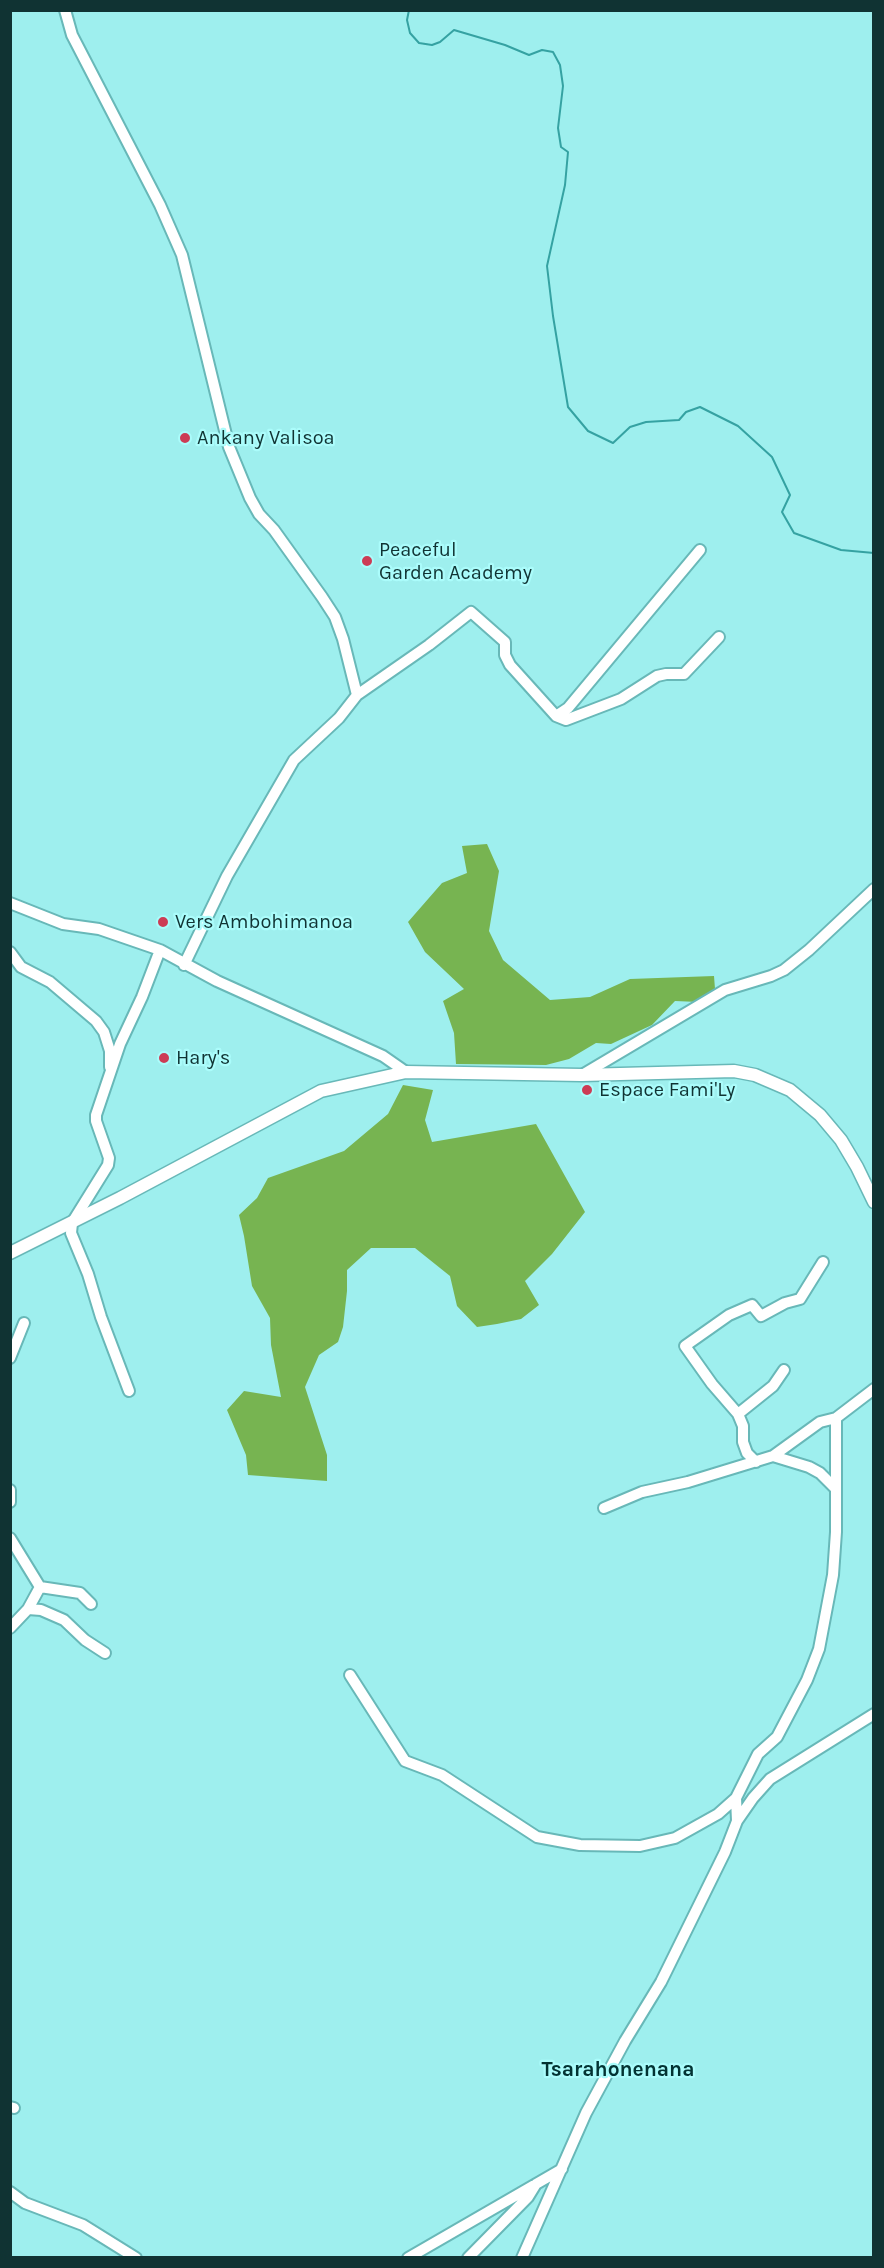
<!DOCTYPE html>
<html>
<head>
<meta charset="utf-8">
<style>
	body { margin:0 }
	#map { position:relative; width:884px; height:2268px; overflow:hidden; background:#9eefee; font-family:Karla,sans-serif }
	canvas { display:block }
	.frame { position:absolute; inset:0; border:12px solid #103333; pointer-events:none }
</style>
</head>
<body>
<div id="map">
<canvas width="884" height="2268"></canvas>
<div class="frame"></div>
</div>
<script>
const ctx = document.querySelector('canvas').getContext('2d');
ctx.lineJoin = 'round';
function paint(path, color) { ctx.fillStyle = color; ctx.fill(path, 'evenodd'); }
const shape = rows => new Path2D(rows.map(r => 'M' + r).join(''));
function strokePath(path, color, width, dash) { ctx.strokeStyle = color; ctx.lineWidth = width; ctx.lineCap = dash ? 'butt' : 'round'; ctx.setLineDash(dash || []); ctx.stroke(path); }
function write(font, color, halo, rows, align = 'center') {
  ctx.font = font + ' Karla,sans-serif'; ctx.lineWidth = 4.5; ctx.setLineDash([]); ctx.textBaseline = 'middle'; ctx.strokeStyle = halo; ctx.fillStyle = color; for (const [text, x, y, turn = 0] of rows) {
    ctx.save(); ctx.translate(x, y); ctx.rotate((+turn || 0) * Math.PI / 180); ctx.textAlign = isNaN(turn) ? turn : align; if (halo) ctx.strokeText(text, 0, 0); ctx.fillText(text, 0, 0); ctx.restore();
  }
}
paint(shape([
	[487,844,499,871,489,931,503,960,550,1000,590,997,630,979,714,976,715,989,698,1002,675,1001,652,1025,611,1044,596,1043,569,1059,546,1065,456,1064,454,1033,443,1001,464,989,425,952,408,922,442,883,467,873,462,846],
	[403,1085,433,1090,425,1120,432,1142,536,1124,585,1212,552,1254,525,1281,539,1305,521,1319,497,1324,477,1327,457,1306,450,1276,415,1248,371,1248,347,1270,347,1291,343,1327,338,1342,319,1355,305,1387,327,1455,327,1481,248,1475,246,1455,227,1410,244,1391,281,1397,271,1345,270,1318,252,1286,244,1236,239,1215,257,1198,268,1178,344,1151,388,1114]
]), '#77b451');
strokePath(shape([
	[409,10,407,20,410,33,419,43,432,45,440,42,454,30,505,45,529,55,542,50,553,52,560,65,563,86,558,128,561,147,568,152,565,185,547,266,553,316,568,407,588,431,613,443,630,427,646,422,679,420,686,412,700,407,738,426,772,457,790,495,782,512,794,533,841,550,874,553]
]), '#35a2a2', 2);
const minor = shape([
	[65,10,72,35,160,205,182,255,229,447,250,498,259,514,274,530,322,597,335,617,343,639,357,695],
	[556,716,568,708,700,550],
	[10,903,63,924,99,929,160,950,217,981,383,1056,406,1072],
	[10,952,21,967,50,982,96,1021,104,1032,110,1051,110,1067],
	[184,965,227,876,294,760,339,718,357,695,429,645,471,612,505,642,505,655,510,665,556,716,566,720,621,699,657,676,666,674,684,674,719,637],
	[582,1075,725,990,771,976,784,970,809,950,874,889],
	[10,1358,24,1323],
	[129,1391,101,1317,88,1274,71,1233,72,1223,108,1165,109,1158,96,1121,96,1115,120,1044,142,997,160,950],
	[738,1414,773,1386,784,1370],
	[773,1456,809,1467,820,1473,835,1488],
	[756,1462,747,1453,743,1442,743,1426,738,1414,712,1384,685,1346,729,1315,752,1305,761,1316,785,1303,800,1299,823,1262],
	[10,1490,10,1502],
	[604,1508,642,1492,688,1482,773,1456,820,1422,836,1418],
	[10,1538,40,1587],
	[28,1609,40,1587,80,1593,91,1604],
	[10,1628,28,1609,41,1610,64,1620,85,1640,105,1653],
	[350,1675,405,1761,442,1775,537,1837,580,1845,640,1846,675,1838,718,1814,736,1798],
	[737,1821,736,1798,758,1754,777,1737,807,1680,819,1649,833,1575,836,1532,836,1418,874,1389],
	[10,2107,14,2108],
	[10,2192,25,2203,83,2225,136,2258],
	[408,2258,562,2169],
	[468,2258,528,2197,536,2184],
	[522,2258,586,2113,625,2041,661,1982,725,1852,737,1821,753,1798,770,1779,874,1714]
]);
const major = shape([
	[10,1253,120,1198,321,1091,406,1072,582,1075,734,1071,755,1075,790,1090,820,1115,841,1140,857,1167,874,1202]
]);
strokePath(minor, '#68b8b8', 14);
strokePath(major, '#68b8b8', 15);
strokePath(minor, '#fff', 10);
strokePath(major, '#fff', 12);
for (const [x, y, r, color] of [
	[185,438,6,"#cc3c55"],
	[367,561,6,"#cc3c55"],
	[163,922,6,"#cc3c55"],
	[164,1058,6,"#cc3c55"],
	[587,1090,6,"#cc3c55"]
]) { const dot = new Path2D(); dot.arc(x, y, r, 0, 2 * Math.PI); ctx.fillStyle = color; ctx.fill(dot); strokePath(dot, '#abfcfb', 2); }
write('20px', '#103333', '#abfcfb', [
	["Ankany Valisoa",197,438],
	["Peaceful",379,550],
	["Garden Academy",379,573],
	["Vers Ambohimanoa",175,922],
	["Hary's",176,1058],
	["Espace Fami'Ly",599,1090]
], 'left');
write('bold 21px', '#033333', '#abfcfb', [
	["Tsarahonenana",618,2070]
]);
</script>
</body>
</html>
